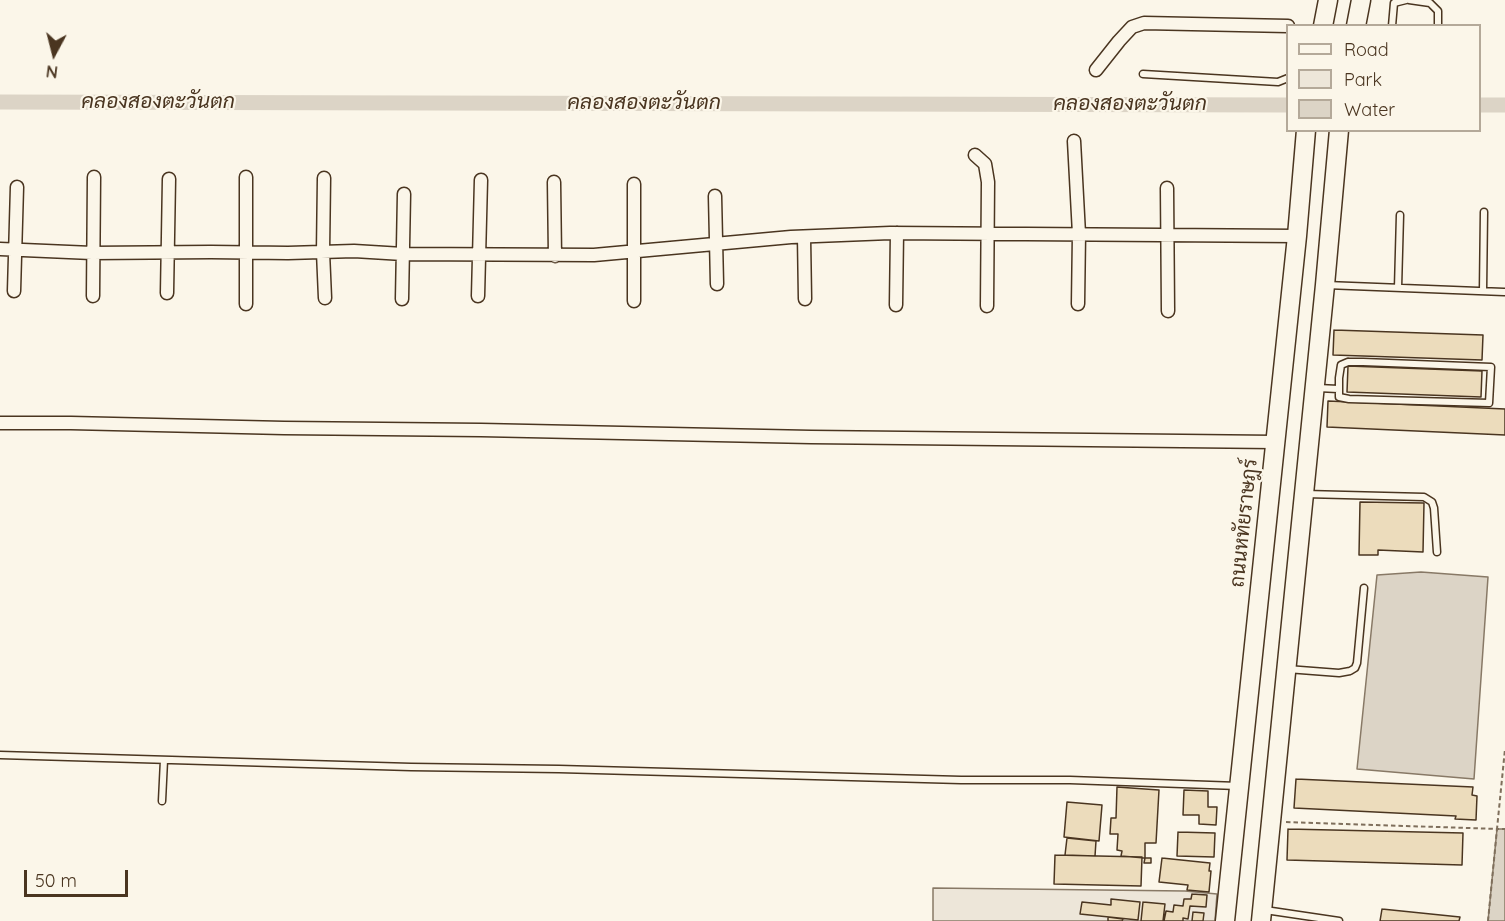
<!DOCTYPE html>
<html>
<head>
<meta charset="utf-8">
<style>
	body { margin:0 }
	#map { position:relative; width:1505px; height:921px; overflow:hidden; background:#fbf6e9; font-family:Quicksand,sans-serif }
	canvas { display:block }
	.legend { position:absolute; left:1286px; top:24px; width:195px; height:108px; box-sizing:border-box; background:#fbf6e9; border:2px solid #b4a999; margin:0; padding:8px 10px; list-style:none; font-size:18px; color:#4a3520 }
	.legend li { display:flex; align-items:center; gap:12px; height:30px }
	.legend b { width:30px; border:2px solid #b4a999 }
	.north { position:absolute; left:24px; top:24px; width:60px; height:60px; -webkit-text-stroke:4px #fbf6e9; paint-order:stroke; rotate:187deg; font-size:16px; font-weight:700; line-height:24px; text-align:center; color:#4a3520 }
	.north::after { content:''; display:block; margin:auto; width:21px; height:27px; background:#4a3520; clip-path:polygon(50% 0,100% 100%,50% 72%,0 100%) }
	.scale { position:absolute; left:24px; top:870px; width:104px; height:27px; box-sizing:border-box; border:3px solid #4a3520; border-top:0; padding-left:8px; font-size:18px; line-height:21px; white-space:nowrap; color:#4a3520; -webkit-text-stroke:4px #fbf6e9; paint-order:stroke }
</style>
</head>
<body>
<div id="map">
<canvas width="1505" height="921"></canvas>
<ul class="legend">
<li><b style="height:8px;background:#fbf6e9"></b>Road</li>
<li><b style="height:16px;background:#ede6d9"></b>Park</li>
<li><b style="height:16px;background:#dcd4c6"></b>Water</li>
</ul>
<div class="north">N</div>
<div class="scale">50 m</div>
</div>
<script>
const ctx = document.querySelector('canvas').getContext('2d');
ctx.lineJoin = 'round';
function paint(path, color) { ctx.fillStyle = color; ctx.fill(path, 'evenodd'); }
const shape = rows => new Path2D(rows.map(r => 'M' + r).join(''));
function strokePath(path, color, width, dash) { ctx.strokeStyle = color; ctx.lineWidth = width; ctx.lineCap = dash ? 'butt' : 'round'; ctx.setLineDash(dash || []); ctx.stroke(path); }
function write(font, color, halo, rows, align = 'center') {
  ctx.font = font + ' Quicksand,Sarabun,sans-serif'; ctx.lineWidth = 4.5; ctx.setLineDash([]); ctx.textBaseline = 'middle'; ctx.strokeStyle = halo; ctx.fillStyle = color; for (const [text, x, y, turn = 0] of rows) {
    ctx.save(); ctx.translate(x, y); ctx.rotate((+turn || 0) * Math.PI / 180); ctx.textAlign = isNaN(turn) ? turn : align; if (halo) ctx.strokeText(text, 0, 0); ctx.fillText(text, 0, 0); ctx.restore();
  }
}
const green = shape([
	[933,888,1185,891,1217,894,1215,921,933,921,933,888]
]);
paint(green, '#ede6d9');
strokePath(green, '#887966', 1.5);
const water = shape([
	[1421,572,1488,577,1474,779,1357,769,1377,575,1421,572],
	[1497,829,1505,829,1505,921,1488,921,1497,829]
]);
paint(water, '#dcd4c6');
strokePath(water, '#887966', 1.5);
strokePath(shape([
	[0,102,1288,105],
	[1480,105,1505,105]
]), '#dcd4c6', 15);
const building = shape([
	[1334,330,1483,335,1482,360,1333,355,1334,330],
	[1348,366,1482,371,1481,397,1347,392,1348,366],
	[1328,401,1505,409,1505,435,1327,427,1328,401],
	[1360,502,1424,503,1423,552,1378,550,1378,555,1359,555,1360,502],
	[1296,779,1473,787,1472,795,1477,796,1476,820,1455,819,1456,816,1294,808,1296,779],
	[1117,787,1159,790,1156,843,1145,843,1145,858,1121,856,1122,851,1117,850,1118,834,1110,834,1111,818,1116,818,1117,787],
	[1184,790,1208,791,1208,807,1217,807,1216,825,1199,824,1199,815,1183,815,1184,790],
	[1067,802,1102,805,1099,841,1064,837,1067,802],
	[1288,829,1463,833,1462,865,1287,860,1288,829],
	[1178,832,1215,833,1214,857,1177,856,1178,832],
	[1067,838,1096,841,1095,856,1065,855,1067,838],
	[1055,855,1142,857,1141,886,1054,884,1055,855],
	[1145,858,1151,858,1151,863,1144,863,1145,858],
	[1162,858,1210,863,1209,871,1211,871,1209,892,1187,890,1188,885,1159,882,1162,858],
	[1192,894,1207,895,1206,907,1190,906,1188,919,1183,918,1183,921,1164,921,1166,911,1173,912,1174,905,1183,906,1184,899,1191,899,1192,894],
	[1111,899,1140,902,1138,920,1080,914,1082,902,1111,905,1111,899],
	[1143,902,1165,904,1163,921,1141,921,1143,902],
	[1382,909,1460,917,1459,921,1380,921,1382,909],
	[1193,912,1204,913,1203,921,1192,921,1193,912],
	[1108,917,1123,919,1122,921,1108,921,1108,917]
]);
paint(building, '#ecdcbc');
strokePath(building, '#4a3520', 1.5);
const lane = shape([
	[1409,0,1430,3,1438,11,1438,26],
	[1392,26,1394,3,1406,0],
	[1143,74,1278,82,1288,78],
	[1326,285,1504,292],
	[1398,288,1400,215],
	[1483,291,1484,212],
	[1348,362,1363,362,1491,367,1489,403,1349,399,1339,397,1339,378,1341,365,1348,362],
	[1318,388,1338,389],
	[1305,494,1424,497,1432,502,1434,508,1437,552],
	[1287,669,1339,673,1350,671,1355,668,1357,663,1364,588],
	[0,755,411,767,559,769,961,780,1070,780,1238,786],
	[162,801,164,760],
	[1265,910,1339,921]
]);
const street = shape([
	[1096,70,1119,41,1132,27,1144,23,1288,26],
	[1074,141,1079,234,1078,304],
	[975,155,985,164,988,182,987,306],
	[324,178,323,252,325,298],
	[554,182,555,256],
	[634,184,634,301],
	[1167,188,1168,311],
	[715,196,717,284],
	[804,237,805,299],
	[0,249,92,253,211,252,288,253,354,251,403,254,594,255,791,237,890,233,1297,236],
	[14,291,17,187],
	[167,293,169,179],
	[93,296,94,177],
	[478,296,481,180],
	[402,299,404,194],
	[246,304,246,177],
	[896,305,897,233],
	[0,423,71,423,284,428,481,430,811,437,1275,442]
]);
const secondary = shape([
	[1323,26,1328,0],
	[1356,26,1361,0],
	[1225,921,1297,236,1306,130],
	[1261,921,1325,285,1339,130]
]);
strokePath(lane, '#4a3520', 9);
strokePath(street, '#4a3520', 15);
strokePath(secondary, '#4a3520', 21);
strokePath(shape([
	[1286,822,1497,829,1505,749],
	[1488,921,1497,829,1505,829]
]), '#7f6f5c', 2, [4.5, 3]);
strokePath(lane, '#fbf6e9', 6);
strokePath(street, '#fbf6e9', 12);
strokePath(secondary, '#fbf6e9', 18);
write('20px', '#4a3520', '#fbf6e9', [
	["ถนนหทัยราษฎร์",1244,523,-84]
]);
write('italic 21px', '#4a3520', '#fbf6e9', [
	["คลองสองตะวันตก",158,102],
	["คลองสองตะวันตก",644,103],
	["คลองสองตะวันตก",1130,104]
]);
</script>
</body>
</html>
